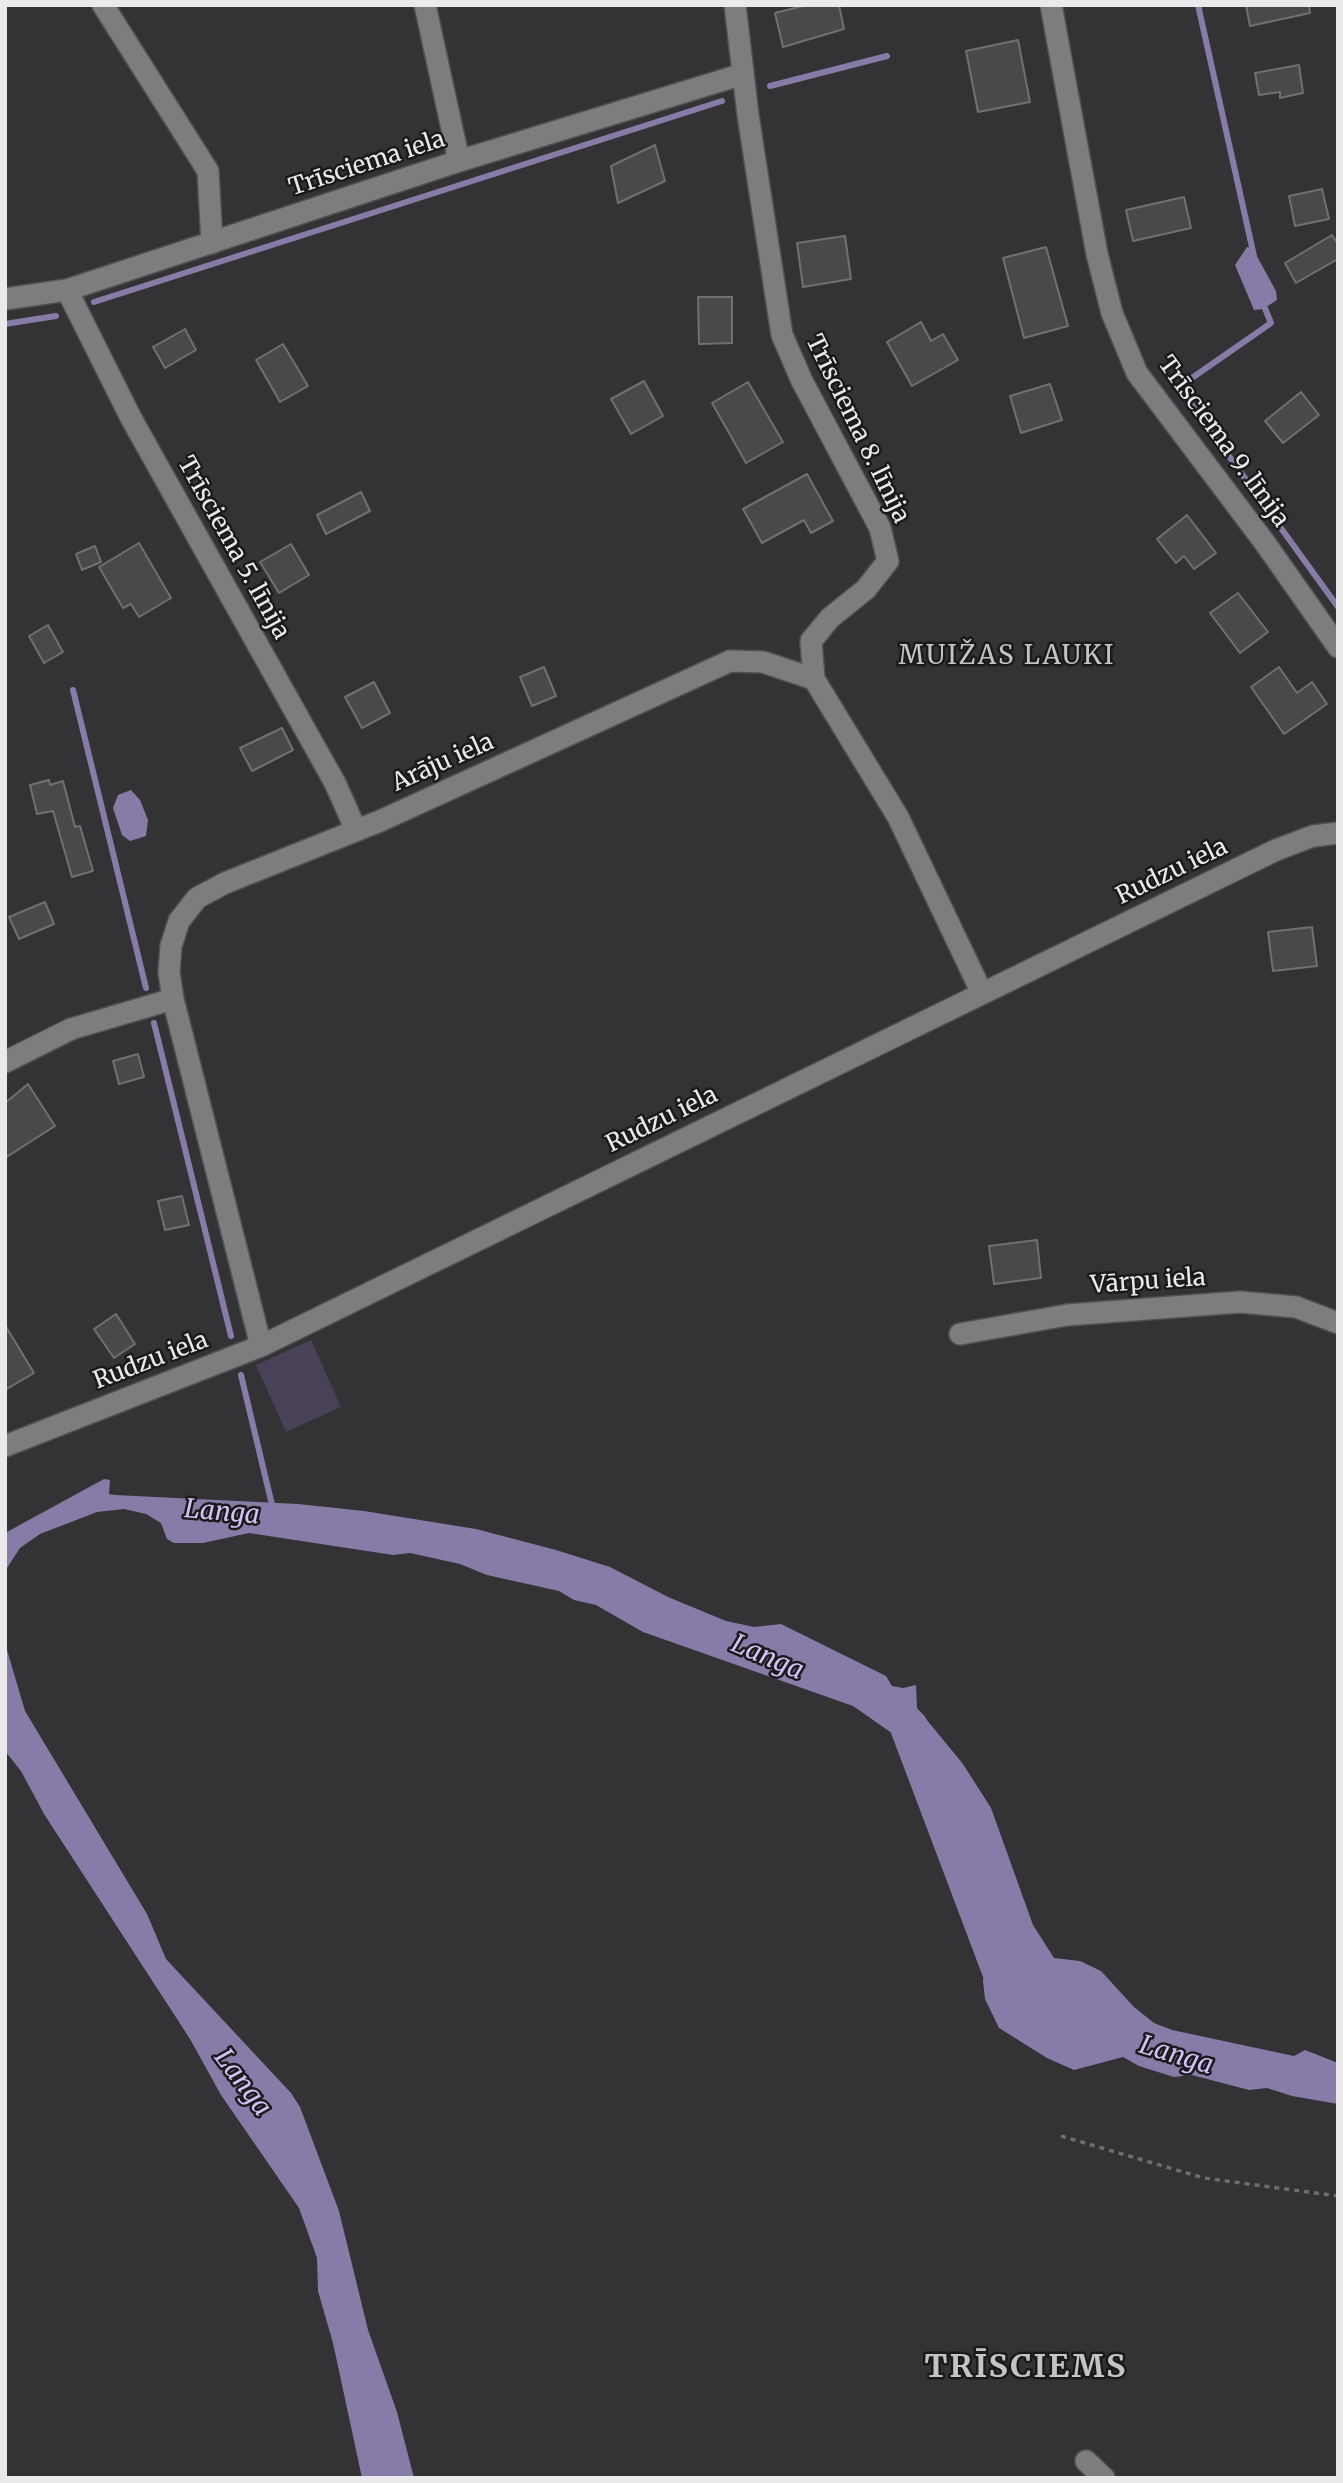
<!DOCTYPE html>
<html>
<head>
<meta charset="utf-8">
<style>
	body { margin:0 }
	#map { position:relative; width:1343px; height:2483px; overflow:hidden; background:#333235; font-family:Merriweather,serif }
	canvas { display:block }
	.frame { position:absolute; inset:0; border:7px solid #eae9eb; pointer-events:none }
</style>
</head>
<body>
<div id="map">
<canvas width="1343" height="2483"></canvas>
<div class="frame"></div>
</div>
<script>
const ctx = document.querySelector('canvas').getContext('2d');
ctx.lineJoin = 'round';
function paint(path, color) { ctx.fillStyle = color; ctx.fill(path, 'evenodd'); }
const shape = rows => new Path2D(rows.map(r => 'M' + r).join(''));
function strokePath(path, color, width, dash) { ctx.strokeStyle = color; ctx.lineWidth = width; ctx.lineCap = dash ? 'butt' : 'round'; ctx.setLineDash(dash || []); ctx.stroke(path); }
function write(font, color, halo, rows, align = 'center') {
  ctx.font = font + ' Merriweather,serif'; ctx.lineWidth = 5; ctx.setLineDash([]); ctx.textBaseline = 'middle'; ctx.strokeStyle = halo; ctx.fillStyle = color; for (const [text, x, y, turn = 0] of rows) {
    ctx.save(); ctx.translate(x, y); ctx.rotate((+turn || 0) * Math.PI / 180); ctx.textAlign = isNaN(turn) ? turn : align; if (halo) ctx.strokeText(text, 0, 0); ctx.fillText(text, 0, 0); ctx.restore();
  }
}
paint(shape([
	[311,1340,341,1407,286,1432,256,1365]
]), '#484158');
paint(shape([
	[1247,247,1253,249,1276,291,1277,300,1263,309,1254,310,1235,265],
	[131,790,140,800,148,820,146,836,130,841,122,835,113,808,118,795],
	[104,1479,110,1480,109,1494,115,1495,298,1504,364,1511,476,1529,556,1550,610,1567,668,1597,726,1621,754,1627,781,1624,886,1676,892,1686,903,1688,916,1685,917,1708,963,1764,991,1808,1033,1925,1054,1958,1080,1961,1101,1971,1134,2007,1154,2023,1172,2030,1294,2056,1305,2050,1338,2063,1338,2104,1292,2096,1267,2088,1249,2090,1192,2075,1174,2077,1139,2066,1123,2057,1074,2070,1047,2058,999,2028,985,1999,983,1981,990,1933,987,1921,970,1894,968,1876,948,1831,950,1820,947,1808,910,1750,896,1736,853,1706,643,1632,596,1605,574,1600,559,1591,487,1575,460,1564,410,1553,393,1555,249,1533,203,1543,174,1543,167,1539,161,1523,146,1514,124,1509,97,1512,40,1534,20,1548,5,1571,5,1533],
	[5,1643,25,1711,147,1914,166,1959,291,2093,300,2107,339,2211,368,2330,397,2412,414,2478,362,2478,333,2343,318,2291,317,2258,299,2208,221,2095,190,2039,44,1814,21,1771,5,1751]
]), '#897ba7');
strokePath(shape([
	[1198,5,1254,256],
	[770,86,887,56],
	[1262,301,1271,323,1179,387,1338,607],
	[94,302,722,101],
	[5,324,56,316],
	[73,690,146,988],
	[154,1023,231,1336],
	[241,1375,273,1509]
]), '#897ba7', 6);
strokePath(shape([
	[909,1727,1009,1992]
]), '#897ba7', 38);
const building = shape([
	[807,5,839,5,844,29,783,47,775,13,807,5],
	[1246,5,1309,5,1310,13,1250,26,1246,5],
	[1018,40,1030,102,978,112,966,51,1018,40],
	[1299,65,1303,93,1280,98,1280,92,1259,95,1255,73,1299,65],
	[655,145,665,181,618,203,611,166,655,145],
	[1322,189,1329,219,1295,226,1289,196,1322,189],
	[1184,197,1191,228,1133,241,1126,210,1184,197],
	[1332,235,1338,244,1338,259,1296,283,1285,263,1332,235],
	[845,236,851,279,803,287,797,243,845,236],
	[1046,247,1068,326,1024,338,1003,258,1046,247],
	[698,297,732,297,732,343,699,344,698,297],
	[921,322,931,341,943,334,958,360,912,386,887,342,921,322],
	[185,329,196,350,165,368,153,347,185,329],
	[283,344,308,386,280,402,256,360,283,344],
	[644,381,663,416,631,434,611,399,644,381],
	[748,382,783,442,746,463,712,403,748,382],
	[1050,384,1062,420,1021,433,1010,396,1050,384],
	[1301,392,1319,415,1283,443,1265,421,1301,392],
	[807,474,833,521,811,533,804,520,762,543,743,509,807,474],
	[361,492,370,511,326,534,317,515,361,492],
	[1187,515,1216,553,1194,569,1184,556,1176,563,1157,539,1187,515],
	[139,543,171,598,139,617,131,604,123,608,99,567,139,543],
	[291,544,309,575,279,593,260,562,291,544],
	[95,546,101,562,82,570,76,554,95,546],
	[1238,593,1268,632,1240,653,1210,613,1238,593],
	[48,625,63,652,44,663,29,636,48,625],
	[544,667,556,696,532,706,520,677,544,667],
	[1279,667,1297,693,1312,682,1327,704,1284,734,1251,687,1279,667],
	[374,682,390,713,362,728,345,697,374,682],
	[282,728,293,750,252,771,240,748,282,728],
	[49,780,50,785,63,781,75,827,80,826,93,871,72,877,53,811,37,814,30,785,49,780],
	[45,902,54,924,19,939,9,917,45,902],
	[1312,927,1317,966,1273,971,1268,932,1312,927],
	[138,1054,144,1077,119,1084,113,1061,138,1054],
	[28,1084,55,1126,5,1158,5,1103,28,1084],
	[182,1196,189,1225,165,1230,158,1201,182,1196],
	[1037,1240,1041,1278,994,1284,989,1246,1037,1240],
	[116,1314,135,1344,114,1358,94,1329,116,1314],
	[5,1325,34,1373,5,1390,5,1325]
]);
paint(building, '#49494c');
strokePath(building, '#707073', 2);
const minor = shape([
	[103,5,208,171,212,243],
	[425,5,459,161],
	[735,5,748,115,782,335,802,381,880,528,888,561,866,589,830,618,811,641,814,679],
	[1051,5,1097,254,1112,313,1137,373,1265,543,1338,647],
	[67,290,131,418,335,783,356,830],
	[5,299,67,290,459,161,743,74],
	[5,1062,71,1029,173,999],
	[960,1334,1067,1315,1240,1302,1296,1307,1338,1323],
	[261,1346,173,999,169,972,171,946,179,921,197,898,225,883,380,821,730,661,763,662,814,679,898,817,982,993],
	[5,1446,261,1346,1276,850,1313,836,1338,833],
	[1086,2461,1104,2478]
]);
strokePath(minor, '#515053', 24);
strokePath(shape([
	[1061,2136,1204,2178,1338,2196]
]), '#6e6d70', 3.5, [5, 5]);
strokePath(minor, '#7d7c7f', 21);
write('24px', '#eae9eb', '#1b1a1b', [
	["Trīsciema iela",367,164,-18],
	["Trīsciema 8. līnija",857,429,64],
	["Trīsciema 9. līnija",1223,442,54],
	["Trīsciema 5. līnija",233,548,61],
	["Arāju iela",443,763,-24],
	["Rudzu iela",1172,872,-26],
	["Rudzu iela",662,1120,-26],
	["Vārpu iela",1148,1282,-4],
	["Rudzu iela",151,1361,-21]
]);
ctx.letterSpacing = '2px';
write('26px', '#c4c3c6', '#1b1a1b', [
	["MUIŽAS LAUKI",1007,657]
]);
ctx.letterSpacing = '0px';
write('italic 26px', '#d2c1f7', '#1b1a1b', [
	["Langa",222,1513,5],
	["Langa",767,1658,23],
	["Langa",1176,2056,17],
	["Langa",242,2083,53]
]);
ctx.letterSpacing = '2px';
write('bold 32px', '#c4c3c6', '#1b1a1b', [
	["TRĪSCIEMS",1026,2368]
]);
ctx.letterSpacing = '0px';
</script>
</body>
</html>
